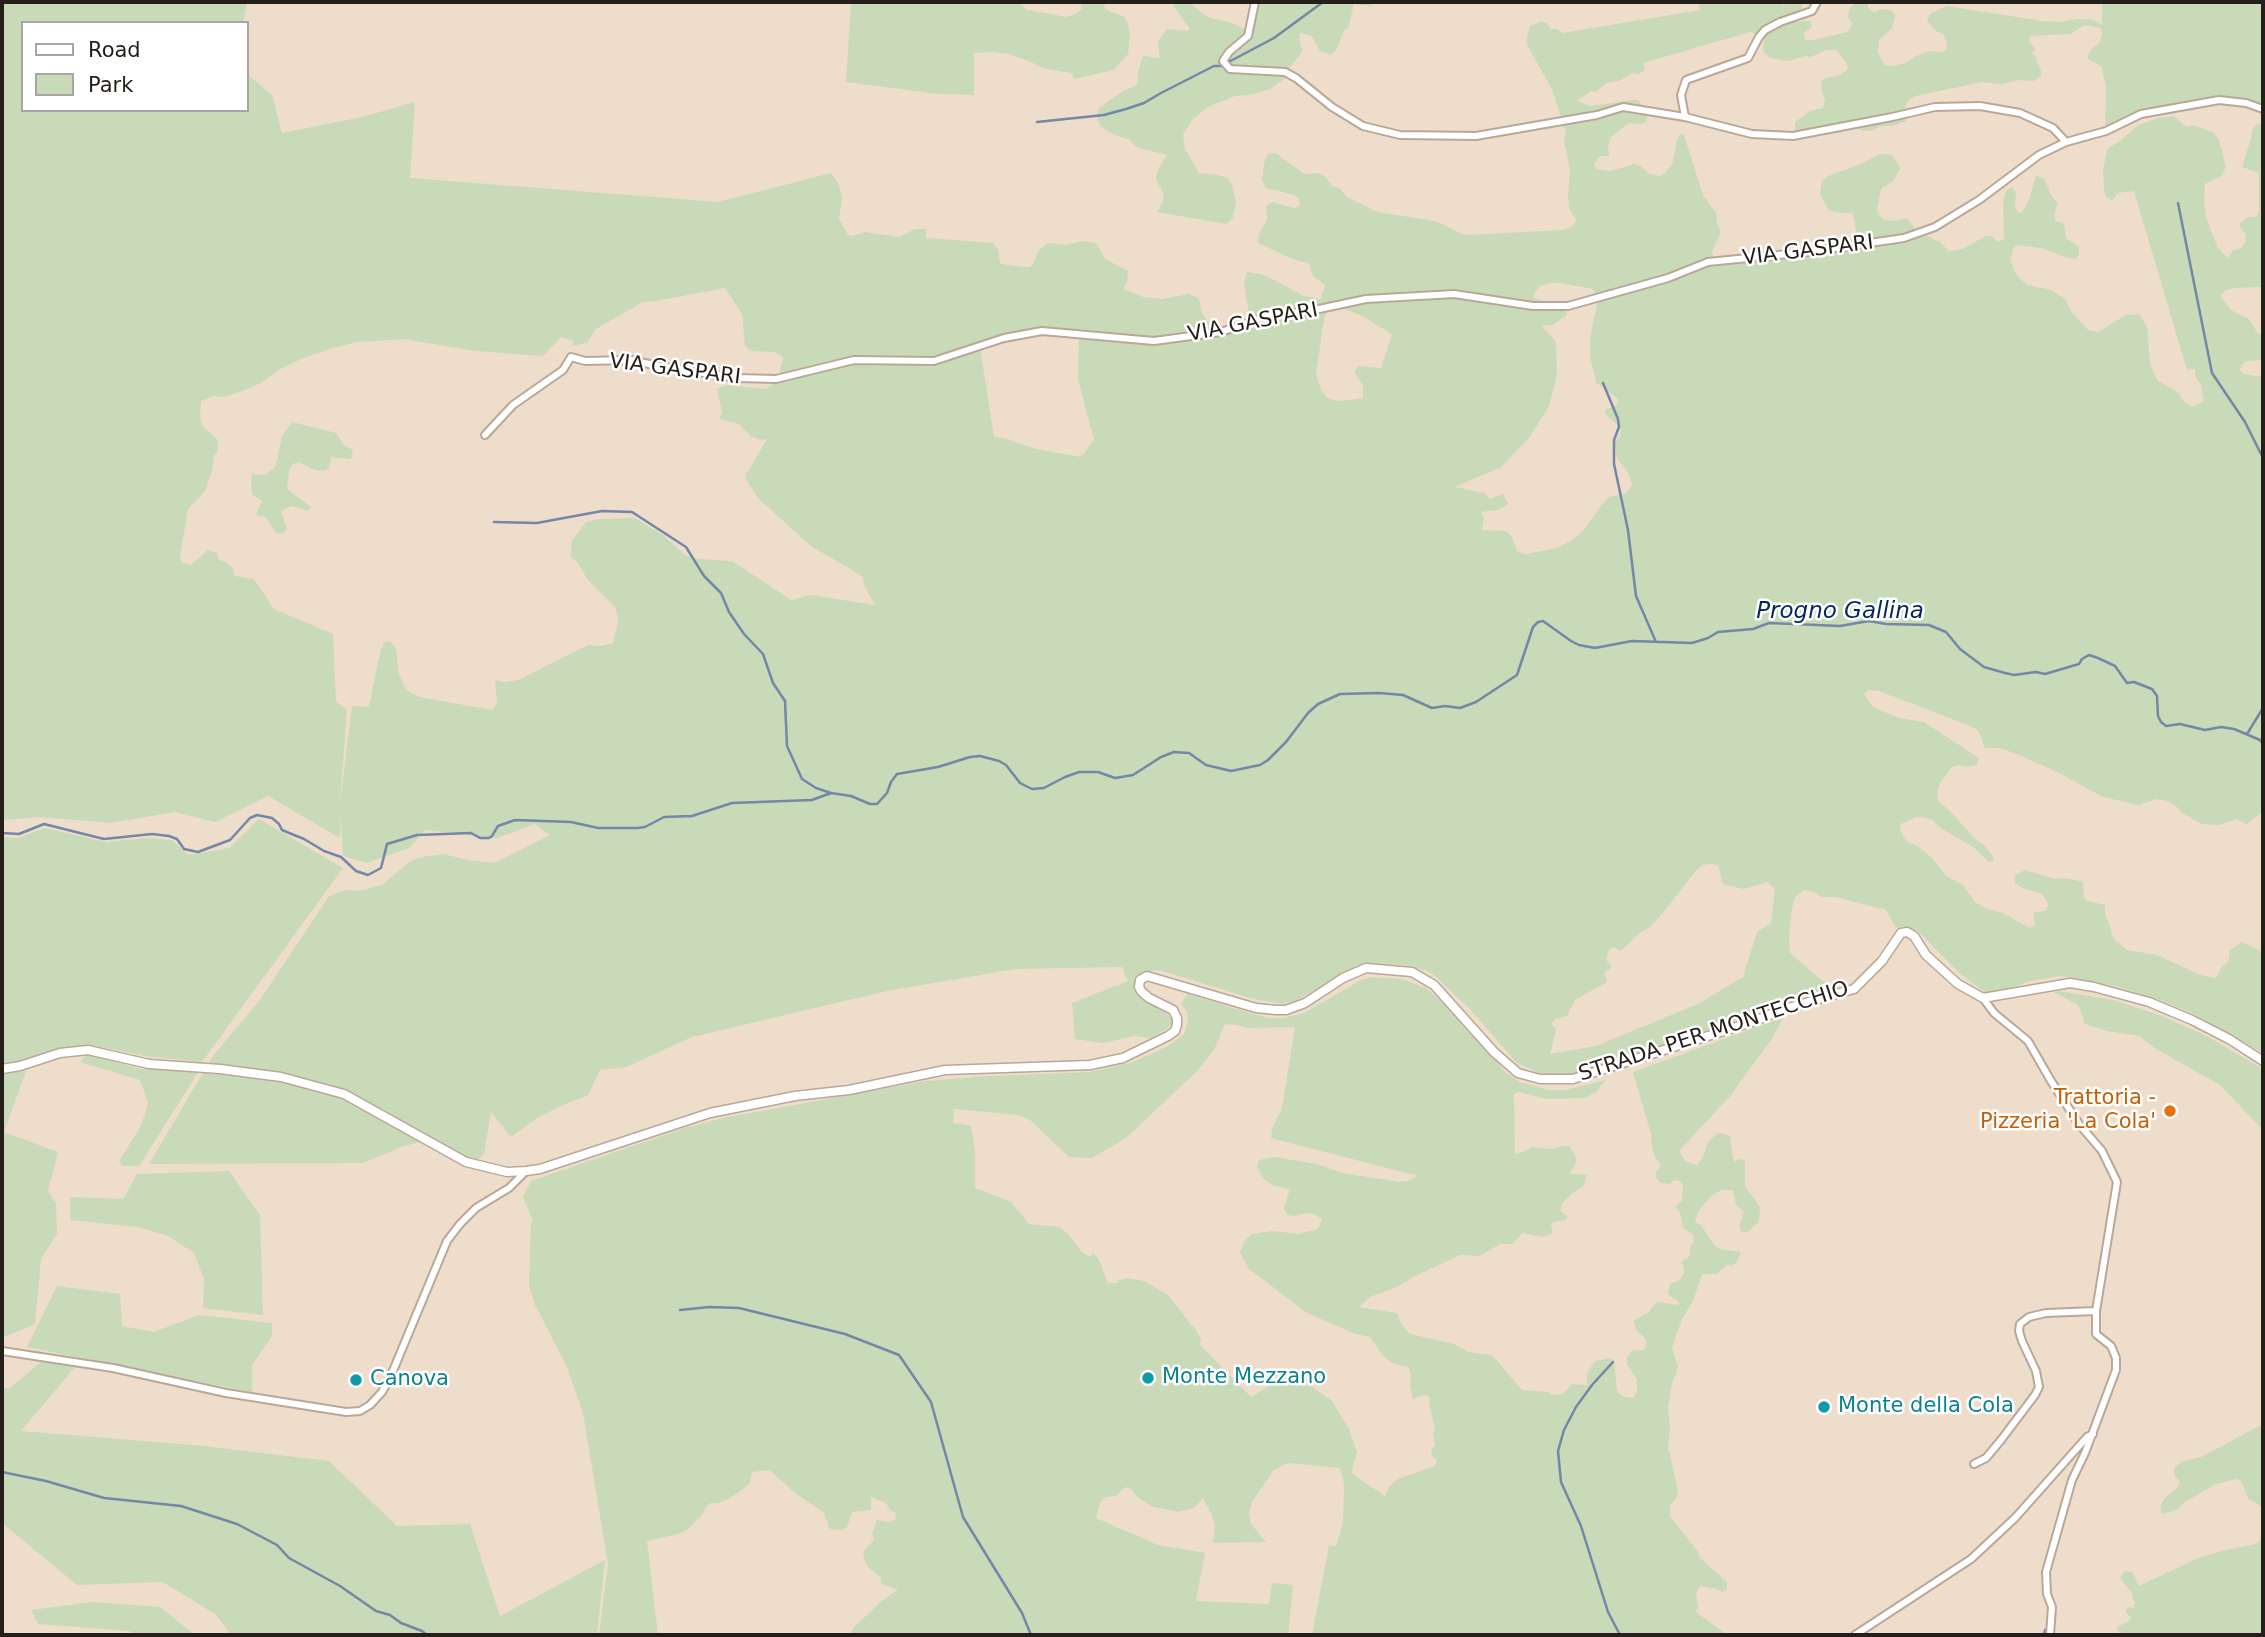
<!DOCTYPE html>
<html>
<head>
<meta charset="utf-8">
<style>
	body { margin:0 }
	#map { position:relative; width:2265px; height:1637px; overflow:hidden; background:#efddcc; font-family:"DejaVu Sans",sans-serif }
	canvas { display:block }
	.frame { position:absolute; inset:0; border:4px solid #251f19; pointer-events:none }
	.legend { position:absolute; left:21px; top:21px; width:228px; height:91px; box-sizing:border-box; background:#fff; border:2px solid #a8a5a3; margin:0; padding:9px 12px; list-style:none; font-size:21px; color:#251f19 }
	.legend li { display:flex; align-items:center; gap:14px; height:35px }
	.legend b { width:35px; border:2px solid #a8a5a3 }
</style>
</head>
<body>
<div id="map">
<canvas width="2265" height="1637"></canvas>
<div class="frame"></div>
<ul class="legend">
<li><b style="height:9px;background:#fff"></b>Road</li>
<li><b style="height:19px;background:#c8dab7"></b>Park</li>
</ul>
</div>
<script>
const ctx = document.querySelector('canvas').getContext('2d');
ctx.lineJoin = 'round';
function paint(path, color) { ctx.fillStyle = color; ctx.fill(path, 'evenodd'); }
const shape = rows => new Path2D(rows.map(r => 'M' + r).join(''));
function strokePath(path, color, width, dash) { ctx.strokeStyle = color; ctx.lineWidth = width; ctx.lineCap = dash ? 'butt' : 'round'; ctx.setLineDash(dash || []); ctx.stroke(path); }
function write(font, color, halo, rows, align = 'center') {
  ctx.font = font + ' "DejaVu Sans",sans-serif'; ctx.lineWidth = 5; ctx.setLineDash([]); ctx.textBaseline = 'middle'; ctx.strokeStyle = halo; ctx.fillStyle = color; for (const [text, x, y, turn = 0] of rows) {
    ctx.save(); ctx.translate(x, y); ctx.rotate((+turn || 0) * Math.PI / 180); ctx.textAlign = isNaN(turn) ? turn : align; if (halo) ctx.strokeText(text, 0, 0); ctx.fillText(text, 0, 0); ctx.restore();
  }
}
paint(shape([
	[2,2,247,2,243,23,23,23,23,110,247,110,247,74,272,95,282,133,362,117,415,102,410,178,718,202,831,173,839,185,842,198,839,219,848,235,853,236,864,232,899,237,915,229,926,229,926,238,993,243,999,251,999,259,1001,264,1024,267,1030,267,1033,264,1039,250,1048,243,1066,245,1083,241,1096,243,1105,259,1128,271,1127,282,1123,289,1143,297,1162,299,1188,294,1199,298,1202,313,1216,333,1250,320,1244,282,1247,272,1264,275,1304,296,1321,299,1325,285,1313,276,1309,263,1298,261,1258,243,1259,234,1267,220,1266,206,1272,202,1295,208,1300,205,1299,199,1294,195,1266,188,1262,180,1264,163,1267,155,1271,153,1276,153,1304,174,1319,173,1325,176,1333,187,1339,188,1347,197,1377,212,1435,221,1465,235,1563,230,1574,225,1576,220,1569,208,1568,196,1570,171,1564,141,1566,133,1553,92,1526,42,1530,26,1540,22,1548,23,1550,29,1557,29,1563,33,1700,10,1698,2,1782,2,1783,6,1788,2,1801,2,1802,9,1795,18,1798,22,1811,21,1812,27,1803,33,1806,40,1813,40,1848,32,1852,23,1848,18,1849,10,1856,2,1868,2,1868,8,1874,12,1881,9,1891,10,1895,15,1892,28,1879,40,1878,52,1884,65,1891,66,1903,64,1916,56,1930,51,1942,52,1946,50,1947,43,1943,34,1937,32,1927,21,1930,14,1947,6,2042,21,2062,22,2077,19,2094,20,2102,25,2102,2,2263,2,2263,112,2224,100,2160,109,2113,127,2105,125,2106,88,2102,67,2087,58,2091,49,2100,42,2102,32,2101,28,2085,25,2070,34,2030,36,2029,41,2036,50,2032,53,2035,56,2042,74,2034,81,2020,80,2000,84,1982,82,1916,96,1908,100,1905,107,1906,121,1892,126,1880,126,1875,130,1864,131,1848,125,1829,134,1814,134,1799,137,1795,133,1795,122,1810,111,1823,108,1825,99,1822,94,1821,82,1825,78,1840,75,1847,70,1848,65,1837,50,1826,50,1811,57,1805,56,1789,61,1770,58,1763,52,1764,39,1761,35,1750,32,1643,63,1645,70,1639,74,1632,73,1619,81,1606,83,1596,92,1591,91,1577,101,1591,106,1633,100,1638,100,1648,112,1647,120,1642,124,1629,123,1611,137,1608,145,1609,156,1600,156,1594,164,1596,169,1611,171,1634,164,1640,166,1650,174,1660,176,1666,172,1673,162,1677,139,1680,134,1684,135,1703,195,1717,214,1717,223,1721,232,1712,252,1715,264,1859,246,1853,214,1829,211,1820,194,1822,181,1828,176,1861,164,1880,154,1892,155,1900,168,1894,180,1881,189,1877,210,1880,216,1883,219,1893,221,1907,218,1917,231,1940,242,1949,251,1962,249,1986,236,1992,236,1997,242,2004,239,2003,203,2006,191,2012,187,2016,194,2015,206,2018,213,2022,212,2028,202,2036,176,2044,178,2052,197,2058,203,2054,216,2056,221,2064,224,2066,238,2079,247,2079,254,2077,258,2072,259,2041,248,2015,245,2010,259,2016,274,2027,285,2051,290,2065,299,2071,311,2088,330,2098,332,2126,315,2139,314,2147,327,2150,363,2157,380,2179,393,2184,402,2192,407,2204,402,2201,385,2195,376,2195,369,2187,370,2134,191,2118,193,2112,201,2106,196,2104,189,2103,169,2108,148,2120,141,2137,126,2157,118,2174,116,2186,127,2193,125,2214,133,2219,140,2226,167,2221,176,2205,184,2204,200,2206,218,2218,248,2228,258,2233,250,2241,248,2245,243,2246,235,2240,227,2240,223,2249,217,2256,217,2259,211,2259,173,2242,167,2250,142,2252,131,2257,124,2262,125,2263,128,2263,287,2233,288,2225,291,2220,296,2231,310,2249,319,2258,334,2263,335,2263,360,2246,361,2241,366,2240,370,2243,374,2263,377,2263,811,2247,824,2236,819,2220,825,2202,824,2182,813,2176,806,2168,801,2156,799,2139,805,2103,797,2057,772,2022,756,2000,748,1985,748,1979,732,1973,727,1879,691,1868,690,1864,694,1872,706,1879,710,1900,718,1924,722,1979,758,1977,765,1968,767,1958,765,1952,767,1939,785,1937,796,1939,802,1951,812,1976,840,1983,844,1993,856,1994,861,1989,862,1973,847,1939,827,1933,820,1922,817,1916,817,1901,824,1900,829,1906,841,1919,847,1933,859,1946,876,1963,885,1975,902,1987,909,2003,913,2030,928,2035,925,2033,913,2047,910,2048,903,2042,894,2022,888,2015,883,2015,875,2025,870,2056,879,2065,878,2083,882,2084,898,2088,901,2105,905,2105,913,2114,939,2127,950,2157,955,2200,975,2216,978,2223,965,2228,962,2230,950,2242,942,2263,952,2263,1053,2194,1014,2168,1003,2116,986,2060,976,2030,981,2000,992,1986,993,1958,972,1918,931,1903,926,1896,928,1886,910,1836,897,1822,897,1812,891,1804,890,1795,897,1792,908,1789,938,1790,953,1820,979,1836,987,1789,1000,1674,1043,1591,1070,1563,1076,1538,1073,1516,1062,1469,1008,1435,976,1427,971,1405,965,1371,963,1356,966,1297,1000,1283,1004,1254,999,1162,971,1153,970,1141,976,1138,981,1150,1003,1173,1018,1172,1025,1151,1038,1135,1036,1103,1043,1075,1039,1072,1003,1128,981,1122,967,1015,969,887,991,692,1037,626,1067,600,1070,588,1095,561,1106,537,1118,511,1137,491,1112,484,1154,473,1164,425,1141,404,1146,363,1163,149,1164,213,1056,260,1000,329,896,345,890,359,891,382,885,409,862,421,857,444,854,467,860,495,863,550,835,535,824,498,838,484,838,464,834,425,830,409,848,367,863,343,856,341,816,340,838,268,796,215,822,175,812,110,823,40,817,2,820],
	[1550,283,1561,283,1593,289,1598,299,1590,339,1590,356,1596,382,1618,399,1618,404,1605,410,1606,415,1621,428,1620,436,1614,442,1617,458,1628,472,1632,485,1627,493,1609,497,1603,503,1582,532,1572,540,1557,548,1526,554,1518,552,1510,534,1505,531,1482,530,1484,518,1481,512,1498,510,1508,504,1503,494,1490,499,1485,493,1455,487,1501,467,1529,438,1549,406,1557,375,1556,342,1542,326,1553,325,1567,315,1565,307,1549,304,1534,298,1534,293,1540,286],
	[725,288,742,314,745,346,751,351,774,352,783,357,778,381,766,389,726,385,717,389,722,412,719,419,739,424,751,436,760,440,767,439,749,470,745,474,746,480,759,499,811,546,862,576,865,587,875,605,811,595,791,600,732,561,698,559,685,555,664,536,635,518,598,519,586,522,571,542,571,557,577,562,588,580,616,608,618,622,613,643,600,646,588,645,519,680,504,682,495,680,497,702,493,710,419,697,407,691,399,674,396,649,391,642,385,641,380,652,369,707,352,706,340,803,347,710,336,702,333,634,274,609,254,579,235,576,232,567,223,561,219,560,217,553,208,550,191,565,182,563,180,556,188,509,205,491,212,471,214,456,218,451,218,440,202,426,200,417,201,401,213,396,223,397,240,392,261,383,282,368,301,359,329,349,358,342,404,339,476,351,543,356,561,337,574,341,571,346,587,343,596,329,643,302,656,301],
	[1329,302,1364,317,1392,334,1381,368,1358,366,1355,371,1356,376,1363,385,1363,398,1341,401,1329,399,1322,392,1316,375,1324,319],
	[1056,328,1079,334,1078,379,1094,440,1081,457,1036,449,1004,438,994,437,980,347,1029,333],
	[1712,864,1719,866,1722,882,1725,885,1744,889,1767,882,1775,889,1771,923,1757,932,1743,977,1700,1003,1596,1046,1550,1054,1556,1029,1551,1024,1555,1019,1567,1016,1575,1000,1607,982,1604,973,1611,968,1610,964,1606,960,1609,950,1614,947,1621,951,1642,931,1649,928,1663,913,1693,874,1702,865],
	[851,2,1022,2,1021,4,1027,10,1067,17,1077,13,1082,8,1081,4,1075,2,1106,2,1104,6,1105,9,1124,17,1127,21,1130,34,1128,54,1114,70,1074,79,1072,73,1045,69,1031,62,1009,54,993,52,974,53,974,95,939,94,846,82],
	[1173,2,1190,2,1203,14,1214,19,1229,22,1247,30,1255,27,1257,2,1372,2,1371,6,1354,4,1348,28,1344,31,1336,50,1331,55,1320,51,1312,36,1300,33,1299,41,1303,50,1288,70,1287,77,1270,89,1250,95,1235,96,1208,107,1192,120,1183,135,1185,149,1199,173,1218,175,1228,178,1233,187,1236,202,1233,218,1226,224,1157,212,1163,201,1163,193,1156,179,1158,169,1167,155,1142,149,1135,146,1130,140,1113,134,1101,127,1097,119,1099,108,1123,91,1138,84,1138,72,1143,56,1160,58,1158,41,1167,29,1187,31,1190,29,1174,7],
	[292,422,336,433,344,445,353,450,351,459,331,457,329,468,324,471,315,470,299,462,293,464,289,470,287,489,311,507,308,511,292,506,281,511,287,530,281,534,276,533,266,517,256,515,262,501,252,494,251,483,252,474,266,475,276,465,282,436],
	[259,819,343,868,202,1062,145,1056,96,1046,73,1047,2,1065,2,837,19,838,44,828,106,842,147,838,172,840,188,855,229,848],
	[1372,977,1402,979,1426,988,1458,1017,1506,1073,1520,1082,1549,1090,1565,1090,1606,1080,1596,1092,1585,1098,1547,1099,1519,1092,1514,1094,1515,1155,1532,1147,1553,1149,1562,1146,1570,1146,1577,1160,1570,1174,1587,1175,1583,1187,1572,1193,1562,1203,1561,1211,1567,1216,1566,1220,1553,1222,1551,1225,1553,1233,1542,1237,1522,1233,1513,1244,1500,1244,1480,1256,1460,1255,1413,1277,1397,1287,1370,1297,1359,1307,1397,1313,1401,1324,1410,1334,1454,1344,1468,1352,1492,1355,1522,1390,1548,1392,1552,1395,1563,1394,1572,1384,1587,1385,1587,1373,1595,1361,1609,1358,1614,1361,1617,1390,1622,1396,1633,1398,1637,1392,1637,1380,1627,1364,1627,1358,1632,1350,1641,1351,1645,1349,1646,1344,1646,1339,1636,1330,1634,1320,1649,1312,1651,1308,1657,1302,1678,1305,1679,1302,1668,1294,1670,1284,1680,1280,1685,1271,1681,1262,1690,1256,1690,1247,1694,1242,1693,1235,1683,1227,1680,1213,1675,1207,1682,1201,1683,1185,1680,1181,1674,1180,1670,1184,1660,1183,1656,1178,1656,1172,1661,1165,1655,1157,1651,1143,1651,1134,1633,1072,1784,1017,1771,1040,1731,1095,1679,1151,1685,1161,1697,1165,1703,1157,1708,1142,1717,1133,1721,1133,1730,1136,1733,1158,1735,1162,1739,1159,1745,1160,1745,1186,1760,1207,1759,1222,1747,1232,1742,1232,1739,1226,1744,1212,1736,1205,1733,1190,1721,1190,1710,1197,1698,1212,1695,1222,1701,1225,1715,1246,1720,1249,1741,1252,1736,1263,1732,1266,1727,1265,1716,1274,1702,1274,1693,1301,1682,1319,1672,1347,1678,1368,1672,1383,1668,1409,1670,1426,1668,1447,1678,1490,1677,1497,1670,1506,1670,1516,1698,1552,1700,1558,1727,1582,1727,1590,1722,1592,1717,1589,1700,1586,1696,1593,1698,1608,1695,1611,1727,1635,1312,1635,1329,1545,1336,1546,1343,1523,1344,1484,1340,1468,1288,1463,1274,1470,1252,1502,1249,1514,1251,1524,1266,1542,1213,1543,1215,1525,1212,1515,1203,1498,1194,1508,1178,1512,1151,1506,1135,1495,1131,1489,1126,1487,1116,1496,1106,1497,1100,1503,1096,1518,1158,1545,1205,1553,1196,1601,1269,1604,1272,1583,1293,1585,1288,1635,851,1635,852,1629,883,1600,898,1589,881,1584,881,1578,867,1566,863,1554,865,1549,874,1540,872,1533,877,1520,889,1522,895,1520,896,1513,890,1510,886,1503,871,1497,871,1510,852,1512,847,1527,843,1530,830,1529,823,1512,795,1493,770,1470,752,1472,750,1483,743,1489,729,1499,718,1503,711,1503,706,1506,702,1515,688,1529,679,1534,647,1541,658,1635,599,1635,608,1564,583,1413,566,1365,535,1305,529,1285,531,1223,533,1221,523,1197,531,1181,685,1128,723,1118,926,1081,990,1076,1089,1072,1133,1062,1168,1046,1184,1034,1188,1020,1187,1012,1181,1004,1188,994,1250,1013,1268,1018,1283,1018,1304,1013,1361,980],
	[1225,1024,1236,1025,1248,1028,1295,1027,1282,1108,1272,1129,1271,1138,1418,1176,1408,1181,1399,1182,1342,1173,1317,1164,1274,1157,1259,1160,1257,1166,1263,1179,1275,1186,1290,1189,1284,1208,1287,1215,1296,1216,1305,1213,1314,1214,1322,1219,1319,1227,1314,1231,1308,1231,1299,1234,1273,1231,1251,1234,1245,1241,1240,1252,1248,1268,1307,1313,1356,1334,1370,1337,1382,1355,1392,1363,1409,1368,1411,1375,1410,1387,1413,1399,1424,1395,1430,1397,1429,1404,1435,1428,1433,1433,1435,1445,1431,1450,1432,1456,1437,1460,1435,1466,1398,1479,1389,1487,1385,1496,1351,1473,1357,1452,1349,1429,1332,1401,1292,1372,1251,1397,1200,1345,1201,1339,1197,1332,1168,1295,1144,1281,1127,1278,1119,1280,1117,1283,1108,1283,1099,1260,1094,1253,1089,1257,1081,1251,1068,1234,1059,1227,1029,1224,1011,1202,975,1188,975,1152,971,1126,953,1123,954,1109,1018,1115,1030,1120,1069,1157,1092,1158,1126,1138,1197,1071,1214,1050],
	[2060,991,2113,1000,2162,1016,2207,1036,2259,1067,2263,1071,2263,1130,2220,1085,2156,1049,2139,1036,2107,1031,2085,1024,2078,1005,2054,992],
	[87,1054,141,1069,199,1071,139,1166,122,1166,119,1161,139,1129,146,1112,148,1102,140,1080,80,1062],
	[26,1071,4,1132,58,1152,48,1191,56,1203,57,1234,41,1259,35,1324,2,1338,2,1074],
	[229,1171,260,1215,263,1315,203,1308,204,1279,194,1253,168,1236,138,1227,70,1220,70,1197,123,1199,137,1174],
	[57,1286,120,1294,122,1326,154,1332,199,1315,272,1323,272,1336,252,1365,252,1392,27,1347],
	[41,1362,76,1366,21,1431,204,1446,329,1461,397,1526,470,1524,500,1616,605,1560,597,1635,231,1635,215,1614,163,1582,77,1585,2,1523,2,1388,10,1388],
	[2263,1424,2263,1508,2255,1502,2249,1500,2241,1481,2237,1479,2216,1484,2185,1502,2176,1510,2161,1514,2161,1505,2164,1499,2178,1487,2180,1482,2174,1474,2174,1468,2181,1462,2201,1457],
	[2263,1538,2263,1635,2120,1635,2116,1627,2128,1622,2131,1617,2126,1613,2126,1609,2129,1607,2134,1608,2135,1603,2131,1592,2120,1578,2125,1571,2132,1572,2139,1586,2196,1559,2221,1551,2256,1544],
	[92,1602,160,1607,195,1635,136,1635,129,1631,38,1624,31,1610]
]), '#c8dab7');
strokePath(shape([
	[1221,66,1274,38,1323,2],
	[1037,122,1104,115,1126,109,1144,103,1161,93,1214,66,1219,66],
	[2178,203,2212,373,2245,422,2263,458],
	[1603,383,1618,419,1619,427,1614,440,1614,464,1628,530,1636,596,1656,642],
	[494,522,537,523,602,511,632,512,686,547,704,576,721,593,729,612,744,634,763,654,773,683,785,701,787,746,802,779,816,788,831,793],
	[2247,734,2263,708],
	[2,833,19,834,44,824,104,839,152,834,169,836,177,839,184,849,198,852,230,840,250,818,257,815,272,818,279,824,282,830,304,839,324,851,341,857,356,871,368,875,381,868,387,844,417,835,471,833,480,838,489,838,492,836,498,826,515,820,571,822,598,828,637,828,645,827,664,817,692,816,732,803,812,800,831,793,851,796,870,804,877,804,887,793,891,782,897,774,938,767,970,757,980,756,999,761,1006,765,1020,783,1032,789,1044,788,1065,777,1079,772,1098,772,1115,778,1133,775,1161,757,1174,752,1189,753,1206,765,1231,771,1260,765,1268,760,1286,742,1308,713,1318,704,1340,694,1379,693,1403,695,1432,708,1445,706,1460,708,1476,702,1517,675,1533,627,1538,622,1543,621,1571,641,1579,645,1595,648,1632,641,1692,643,1708,638,1718,632,1753,629,1769,623,1840,626,1869,621,1886,624,1929,625,1946,632,1960,649,1984,667,2005,673,2014,675,2036,672,2045,674,2079,664,2082,659,2089,655,2098,658,2115,666,2127,683,2134,682,2152,689,2157,696,2158,716,2161,722,2166,726,2180,724,2205,730,2221,727,2234,729,2260,740,2263,744],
	[680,1310,709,1307,739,1308,845,1334,899,1355,931,1402,963,1517,1022,1613,1031,1635],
	[1613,1362,1592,1385,1576,1407,1564,1430,1558,1451,1561,1482,1581,1526,1608,1612,1620,1635],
	[2,1472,46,1481,104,1498,181,1506,237,1524,277,1545,289,1558,340,1586,376,1611,390,1615,401,1623,422,1631,427,1635],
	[2044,1635,2045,1630]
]), '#7387a7', 2.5);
const minor = shape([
	[1255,2,1248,36,1229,52,1223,61,1230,69,1285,72,1296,78,1332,107,1363,126,1400,135,1476,136,1597,115,1623,107,1685,117,1752,134,1793,136,1892,117,1935,107,1980,106,2020,113,2053,128,2066,142],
	[1685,117,1681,95,1686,80,1748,58,1759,37,1765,30,1780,22,1812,11,1817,2],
	[485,435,513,405,563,370,571,357,585,361,631,360,658,366,737,378,776,379,854,360,934,361,1004,338,1042,331,1154,341,1221,332,1274,314,1305,312,1366,299,1454,294,1533,306,1568,306,1668,278,1708,262,1808,252,1904,238,1935,227,1979,200,2039,155,2066,142,2106,131,2141,114,2219,100,2246,103,2263,109],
	[1983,998,1994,1013,2028,1041,2051,1081,2079,1124,2102,1151,2117,1182,2096,1311,2096,1334,2111,1346,2116,1358,2116,1370,2085,1453,2072,1480,2046,1572,2047,1594,2052,1607,2050,1635],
	[2,1351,113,1368,226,1393,346,1412,360,1411,370,1405,382,1392,390,1378,447,1241,460,1224,476,1208,509,1188,526,1171],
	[1974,1464,1986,1458,2001,1440,2035,1395,2039,1387,2036,1371,2022,1341,2019,1331,2020,1324,2029,1317,2046,1313,2096,1311],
	[1855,1635,1971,1559,2015,1518,2087,1437,2093,1434]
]);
const tertiary = shape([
	[2,1069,20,1066,60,1053,88,1050,149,1064,220,1069,281,1077,344,1094,466,1162,507,1172,526,1171,540,1169,710,1113,795,1096,849,1090,945,1070,1090,1065,1123,1058,1168,1036,1175,1031,1177,1025,1177,1018,1173,1010,1149,998,1141,991,1139,987,1140,980,1147,976,1256,1008,1276,1010,1286,1010,1305,1003,1343,978,1366,968,1412,972,1434,985,1494,1052,1518,1073,1540,1079,1573,1079,1755,1021,1781,1010,1854,989,1882,961,1901,933,1907,932,1914,936,1926,955,1958,984,1983,998,2070,983,2094,987,2149,1002,2192,1020,2229,1039,2263,1061]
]);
strokePath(minor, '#b9a898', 10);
strokePath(tertiary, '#b9a898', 11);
strokePath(minor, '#fff', 6);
strokePath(tertiary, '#fff', 8);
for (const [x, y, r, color] of [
	[2170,1111,7,"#e8710a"],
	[1148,1378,7,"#0f9aa8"],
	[356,1380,7,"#0f9aa8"],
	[1824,1407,7,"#0f9aa8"]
]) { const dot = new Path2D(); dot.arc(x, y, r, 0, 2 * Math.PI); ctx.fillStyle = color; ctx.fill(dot); strokePath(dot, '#fff', 2.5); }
write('21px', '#251f19', '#fff', [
	["VIA GASPARI",1808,251,-7],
	["VIA GASPARI",1253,323,-11],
	["VIA GASPARI",675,370,7],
	["STRADA PER MONTECCHIO",1714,1032,-18]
]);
write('21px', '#c56008', '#fff', [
	["Trattoria -",2156,1099],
	["Pizzeria 'La Cola'",2156,1123]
], 'right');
write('21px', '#0d838f', '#fff', [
	["Monte Mezzano",1162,1378],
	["Canova",370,1380],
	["Monte della Cola",1838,1407]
], 'left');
write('italic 23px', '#02285f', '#fff', [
	["Progno Gallina",1840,612]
]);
</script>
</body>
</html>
